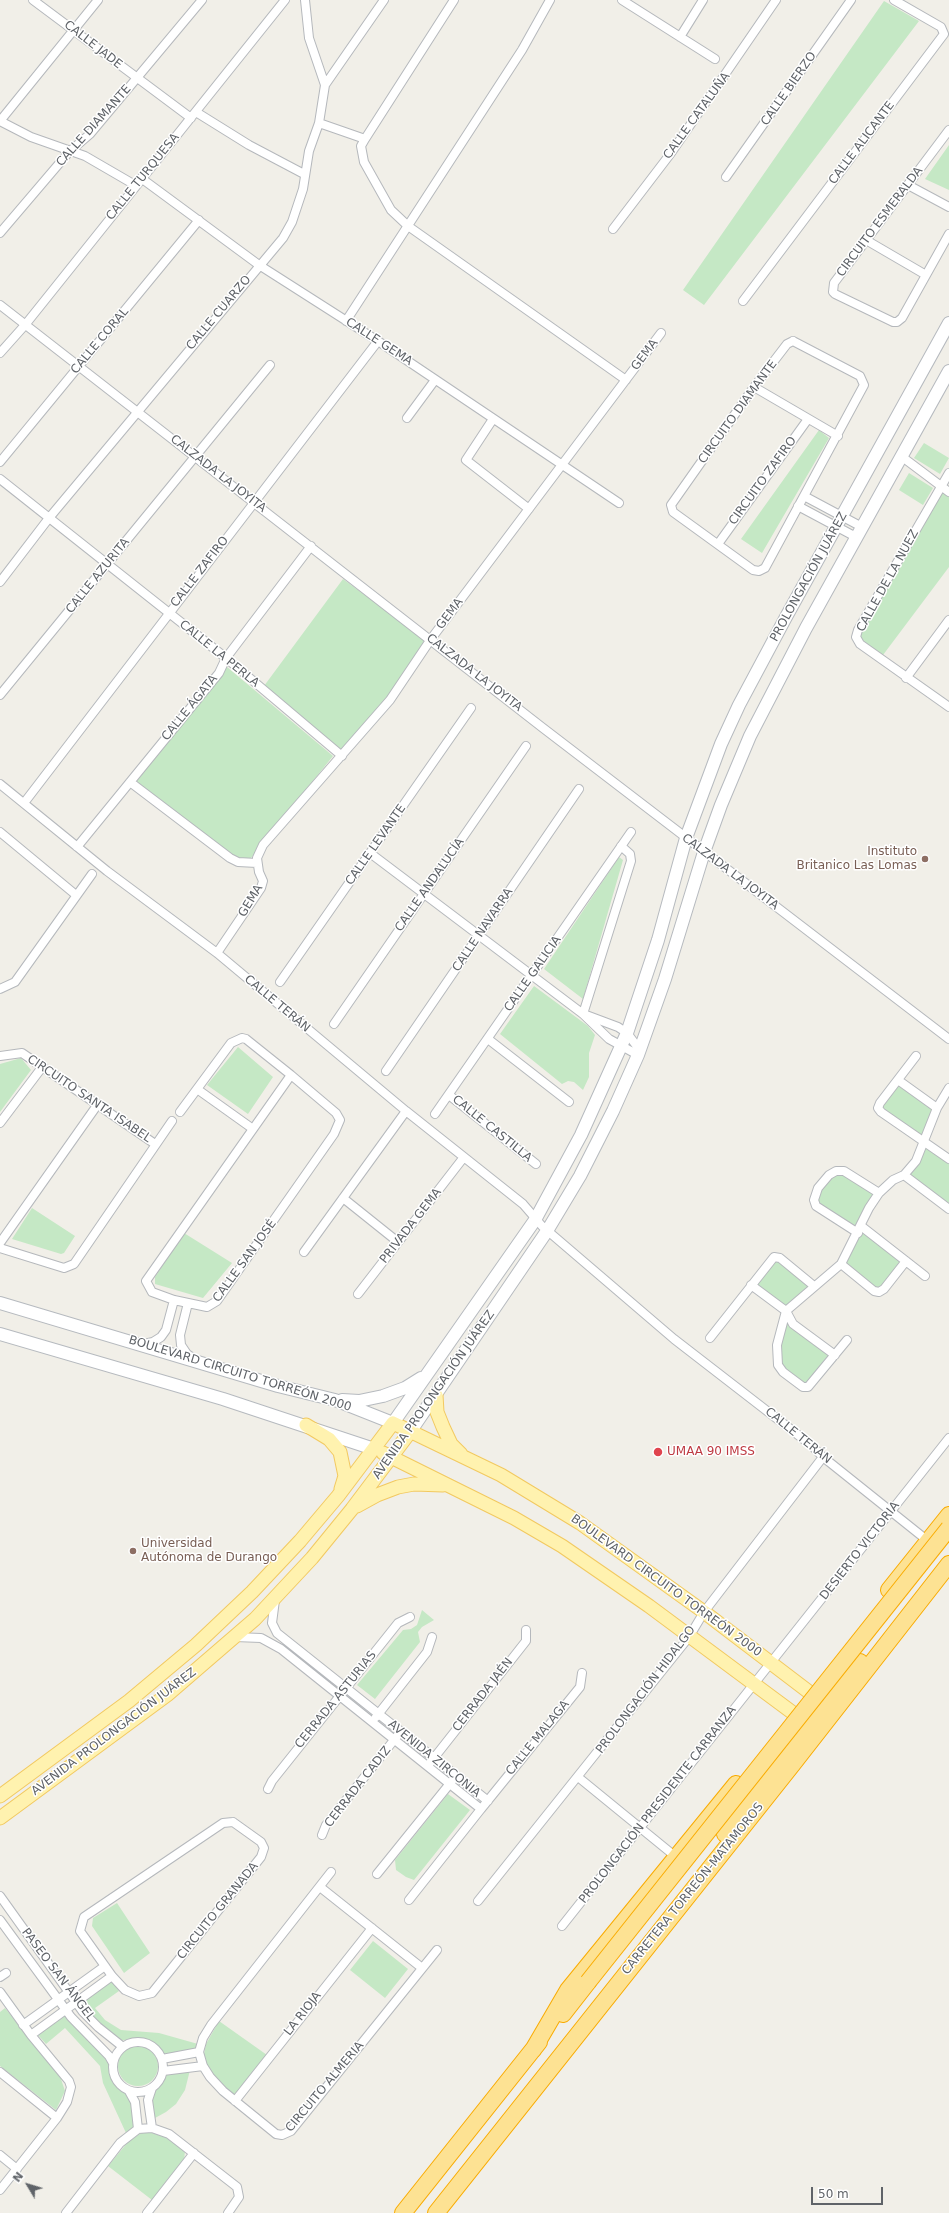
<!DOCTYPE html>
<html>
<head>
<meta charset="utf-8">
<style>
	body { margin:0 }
	#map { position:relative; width:949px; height:2213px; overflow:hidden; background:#f1efe8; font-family:"DejaVu Sans",sans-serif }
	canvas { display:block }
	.north { position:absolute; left:8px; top:2165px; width:40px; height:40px; -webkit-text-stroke:3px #fff; paint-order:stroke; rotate:308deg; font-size:11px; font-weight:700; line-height:16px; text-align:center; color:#5f6368 }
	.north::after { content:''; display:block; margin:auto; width:14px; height:18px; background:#5f6368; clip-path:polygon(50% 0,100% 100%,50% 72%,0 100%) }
	.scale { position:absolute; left:811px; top:2187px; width:72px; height:18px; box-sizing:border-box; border:2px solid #5f6368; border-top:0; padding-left:5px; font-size:12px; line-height:14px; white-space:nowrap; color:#5f6368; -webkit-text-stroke:3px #fff; paint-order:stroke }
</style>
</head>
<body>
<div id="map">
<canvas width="949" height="2213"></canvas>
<div class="north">N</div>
<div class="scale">50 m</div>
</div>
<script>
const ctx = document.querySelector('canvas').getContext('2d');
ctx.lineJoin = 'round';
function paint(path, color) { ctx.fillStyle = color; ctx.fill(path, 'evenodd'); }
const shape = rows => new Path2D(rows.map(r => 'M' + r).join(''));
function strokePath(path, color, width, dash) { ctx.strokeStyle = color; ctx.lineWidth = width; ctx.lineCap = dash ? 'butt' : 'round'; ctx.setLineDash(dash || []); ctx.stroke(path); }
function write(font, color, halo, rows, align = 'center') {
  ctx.font = font + ' "DejaVu Sans",sans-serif'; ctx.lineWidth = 3; ctx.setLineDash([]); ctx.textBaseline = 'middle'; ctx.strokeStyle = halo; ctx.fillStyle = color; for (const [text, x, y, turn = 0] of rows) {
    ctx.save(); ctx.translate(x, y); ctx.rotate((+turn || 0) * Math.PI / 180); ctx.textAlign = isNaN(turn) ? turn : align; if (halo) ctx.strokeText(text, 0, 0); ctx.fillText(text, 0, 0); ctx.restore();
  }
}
paint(shape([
	[884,1,919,21,704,305,683,290],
	[949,145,949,190,925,179],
	[819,430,829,438,762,553,741,539],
	[924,443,949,458,940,474,914,458],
	[909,473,933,488,923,505,899,490],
	[943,492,949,496,949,567,883,655,861,640,861,630],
	[343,579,426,640,388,699,342,751,264,686],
	[227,667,333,756,251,858,238,858,226,853,135,783],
	[619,857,623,860,583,999,544,969],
	[534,986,588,1026,595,1035,589,1053,589,1077,583,1090,574,1082,568,1081,562,1084,500,1034],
	[238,1047,273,1077,248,1114,207,1085],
	[21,1058,31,1070,0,1112,0,1064],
	[897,1082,935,1109,923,1139,881,1110,881,1103],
	[926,1144,949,1160,949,1202,947,1205,906,1175,922,1157],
	[844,1174,876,1194,857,1231,818,1205,816,1201,820,1190,830,1176],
	[32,1208,75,1236,64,1253,61,1254,12,1239],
	[862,1230,903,1262,879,1290,843,1264],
	[184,1233,232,1263,203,1298,155,1284,155,1277],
	[776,1259,812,1286,786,1309,753,1285],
	[787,1319,832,1355,806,1386,783,1370,779,1345],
	[422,1610,434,1620,422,1627,418,1632,420,1642,375,1699,357,1685,403,1630,411,1629,417,1625],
	[448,1794,470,1810,414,1880,406,1877,396,1870,395,1860],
	[117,1903,150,1953,124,1973,92,1926,93,1918],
	[373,1941,408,1969,385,1998,350,1970],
	[112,1980,119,1991,95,2008,105,2020,121,2030,159,2033,198,2044,197,2050,164,2054,157,2046,145,2040,119,2040,105,2031,79,2003],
	[5,2008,60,2076,65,2091,56,2110,0,2066,0,2012],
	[65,2013,110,2062,113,2079,119,2088,128,2093,132,2099,136,2128,126,2133,103,2083,100,2066,65,2028,46,2044,38,2035],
	[219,2021,267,2055,234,2096,219,2083,206,2066,204,2054,206,2044],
	'118 2066a20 20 0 1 1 40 0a20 20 0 1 1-40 0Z',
	[190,2070,185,2090,176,2104,166,2112,155,2118,150,2103,151,2095,159,2086,166,2073],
	[141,2133,152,2133,168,2138,185,2151,184,2161,152,2200,108,2166,128,2142]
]), '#c5e8c5');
const street = shape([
	[33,0,191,118],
	[454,0,365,139,361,146,364,162,391,210,408,226,626,380],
	[622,0,715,59],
	[680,37,703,0],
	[325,85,384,0],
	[196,112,249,145,304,174],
	[0,121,98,0],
	[0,121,31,137,85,156,135,185],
	[319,123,365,139],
	[949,130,834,283,833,292,835,294,893,322,897,322,902,318,949,234],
	[726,177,851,0],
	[141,178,259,265,378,341,619,503],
	[908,185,949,207],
	[613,229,671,153,776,0],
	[0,233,69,152,90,134,202,0],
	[866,240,926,275],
	[743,301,944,34,941,27,894,0],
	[0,305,543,728,949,1039],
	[346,321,522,50,550,0],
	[793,341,860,376,864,385,765,568,759,571,753,570,673,512,671,505,754,387,787,344,793,341],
	[0,353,25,325,285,0],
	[754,387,838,436],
	[407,418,435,380],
	[493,419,466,460,529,509],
	[901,456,949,492],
	[0,462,199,220],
	[949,473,858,630,856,637,860,644,949,707],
	[0,479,226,658,342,756],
	[804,496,862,527],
	[798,506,856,537],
	[718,544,808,419],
	[0,582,49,518,283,238,292,222,303,189,309,151,319,123,325,85,309,38,305,0],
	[906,678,949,620],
	[0,695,270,365],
	[130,782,230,858,238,862,257,863],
	[0,784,107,871,217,953,406,1111,523,1204,542,1226,674,1339,811,1445,823,1457,928,1541],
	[24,803,378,341],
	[0,832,76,895],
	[77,847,219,673,226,658,311,546],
	[370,853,583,1014,609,1039,638,1055],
	[217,953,261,888,263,881,259,872,257,858,263,845,390,700,431,639,661,333],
	[280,982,471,708],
	[0,989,15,982,92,874],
	[583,1014,631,861,630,854,621,846],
	[586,1015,618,1027,627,1033,639,1049],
	[334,1024,526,746],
	[488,1039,569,1102],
	[0,1056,22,1053,155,1144],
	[916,1056,880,1103,878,1108,881,1112,949,1159],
	[386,1071,579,789],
	[898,1080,937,1108],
	[197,1089,253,1129],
	[449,1095,536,1164],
	[180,1112,231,1043,242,1038,246,1039,291,1075,336,1113,340,1120,334,1134,217,1301,207,1307,174,1300,152,1292,146,1281,291,1075],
	[435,1114,631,832],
	[0,1123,43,1066],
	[904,1175,949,1209],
	[343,1198,398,1242],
	[861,1226,925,1276],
	[858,1233,816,1206,814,1200,818,1188,829,1175,836,1171,844,1171,879,1193],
	[0,1243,98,1104],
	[0,1248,64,1268,74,1264,172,1121],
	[304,1252,406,1111],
	[841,1264,874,1291,879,1292,884,1289,906,1261],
	[751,1285,786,1311,793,1324,835,1355],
	[358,1294,464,1157],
	[188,1303,180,1335,181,1345,187,1354,193,1358],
	[710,1338,774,1257,780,1258,814,1286],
	[847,1340,808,1387,803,1387,783,1372,778,1365,777,1345,786,1311,841,1264,869,1208,879,1193,893,1180,904,1175,916,1161,937,1108,949,1088],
	[144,1344,153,1342,161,1337,166,1330,174,1300],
	[275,1600,272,1623,277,1633,488,1801],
	[235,1637,261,1638,281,1649,481,1809,580,1687,582,1673],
	[376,1717,427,1652,432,1637],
	[430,1763,526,1641,526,1630],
	[578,1777,676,1857],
	[268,1789,272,1781,398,1623,410,1617],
	[233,1822,261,1842,264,1848,261,1857,152,1993,139,1996,125,1990,112,1976,80,1931,84,1917,223,1823,233,1822],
	[322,1835,326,1825,398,1735],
	[331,1872,211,2025,203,2038,199,2052,203,2066,210,2077,223,2091,276,2134,282,2135,291,2131,437,1950],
	[377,1874,452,1781],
	[320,1887,422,1968],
	[0,1896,83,2012,98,2027,123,2047],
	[409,1900,481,1809],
	[478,1901,689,1637,704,1612,823,1457],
	[0,1920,71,2017,109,2056,113,2063],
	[562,1926,949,1438],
	[0,1977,6,1973],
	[0,1992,31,2035,69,2081,71,2087,67,2102,57,2118,0,2190],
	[23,2025,105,1966],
	[31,2035,112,1976],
	'113 2067a25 25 0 1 1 50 0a25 25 0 1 1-50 0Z',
	[162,2059,199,2052],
	[163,2071,203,2066],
	[0,2072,57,2118],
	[129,2091,135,2102,138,2129],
	[235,2101,372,1928],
	[152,2128,148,2100,152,2088],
	[0,2155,17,2169],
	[66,2213,120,2143,138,2129,152,2128,169,2134,237,2187,239,2197,228,2213],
	[147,2213,194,2153]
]);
const secondary = shape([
	[0,1303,278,1386,335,1400,393,1423,535,1220,581,1135,627,1033,658,940,686,838,721,744,739,705,786,617,949,323],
	[0,1334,223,1399,374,1449],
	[342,1400,359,1401,383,1396,405,1388,421,1378],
	[410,1432,547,1231,580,1176,613,1111,638,1055,665,979,704,852,721,805,750,736,806,628,949,371]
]);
const primary = shape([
	[436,1395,437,1412,443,1427,451,1444,461,1454],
	[306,1425,329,1439,340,1452,345,1476,341,1489],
	[383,1453,514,1518,562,1546,649,1606,793,1713],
	[357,1506,377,1495,398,1487,414,1484,443,1485],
	[0,1796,129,1701,196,1645,252,1592,300,1541,338,1496,393,1423,501,1475,580,1523,704,1612,809,1692],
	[0,1818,167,1695,255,1619,312,1558,352,1509,410,1432]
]);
const highway = shape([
	[889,1590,949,1515],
	[725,1834,860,1662],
	[563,2014,588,1982],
	[533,2050,568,1990,736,1784],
	[403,2213,539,2042],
	[436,2213,792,1765,949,1564]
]);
strokePath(street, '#b5b8bc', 10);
strokePath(secondary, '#b6babf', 14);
strokePath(primary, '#f2c960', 15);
strokePath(highway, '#f9ab00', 18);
strokePath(street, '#fff', 8);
strokePath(secondary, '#fff', 12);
strokePath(primary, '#fff2af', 13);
strokePath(highway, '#fde293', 16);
const highwayBridge = shape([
	[588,1982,949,1528]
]);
strokePath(highwayBridge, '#f9ab00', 18, []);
strokePath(highwayBridge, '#fde293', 16);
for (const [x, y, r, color] of [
	[925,859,4,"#8d6e63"],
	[658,1452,5,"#e0444e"],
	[133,1551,4,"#8d6e63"]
]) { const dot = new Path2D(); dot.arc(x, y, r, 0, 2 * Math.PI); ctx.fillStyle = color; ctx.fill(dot); strokePath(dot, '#fff', 1.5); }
write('12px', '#5f6368', '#fff', [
	["CALLE JADE",93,45,38],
	["CALLE BIERZO",789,89,-55],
	["CALLE CATALUÑA",697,116,-54],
	["CALLE DIAMANTE",94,126,-48],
	["CALLE ALICANTE",862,143,-53],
	["CALLE TURQUESA",143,177,-51],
	["CIRCUITO ESMERALDA",880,222,-53],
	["CALLE CUARZO",219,313,-50],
	["CALLE CORAL",100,341,-50],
	["CALLE GEMA",379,342,33],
	["GEMA",645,355,-53],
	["CIRCUITO DIAMANTE",738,412,-54],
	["CALZADA LA JOYITA",218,474,38],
	["CIRCUITO ZAFIRO",763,481,-54],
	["CALLE ZAFIRO",200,572,-52],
	["CALLE AZURITA",98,576,-51],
	["PROLONGACIÓN JUÁREZ",809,577,-61],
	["CALLE DE LA NUEZ",888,581,-61],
	["GEMA",450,614,-53],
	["CALLE LA PERLA",219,654,39],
	["CALZADA LA JOYITA",474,673,38],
	["CALLE ÁGATA",190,708,-51],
	["CALLE LEVANTE",376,845,-55],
	["CALZADA LA JOYITA",730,872,37],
	["CALLE ANDALUCÍA",430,885,-55],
	["GEMA",251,901,-59],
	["CALLE NAVARRA",483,930,-56],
	["CALLE GALICIA",533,974,-55],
	["CALLE TERÁN",277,1004,40],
	["CIRCUITO SANTA ISABEL",89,1099,34],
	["CALLE CASTILLA",492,1129,39],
	["PRIVADA GEMA",411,1226,-52],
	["CALLE SAN JOSÉ",245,1261,-54],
	["BOULEVARD CIRCUITO TORREÓN 2000",240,1374,17],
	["AVENIDA PROLONGACIÓN JUÁREZ",434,1395,-55],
	["CALLE TERÁN",798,1436,39],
	["DESIERTO VICTORIA",860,1551,-52],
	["BOULEVARD CIRCUITO TORREÓN 2000",666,1586,36],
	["PROLONGACIÓN HIDALGO",646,1690,-53],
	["CERRADA JAÉN",483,1695,-52],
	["CERRADA ASTURIAS",336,1700,-51],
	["AVENIDA PROLONGACIÓN JUÁREZ",114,1732,-37],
	["CALLE MALAGA",538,1738,-51],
	["AVENIDA ZIRCONIA",434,1759,39],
	["CERRADA CADIZ",358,1787,-52],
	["PROLONGACIÓN PRESIDENTE CARRANZA",658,1805,-52],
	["CARRETERA TORREÓN-MATAMOROS",693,1889,-51],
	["CIRCUITO GRANADA",218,1911,-51],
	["PASEO SAN ÁNGEL",58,1975,53],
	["LA RIOJA",303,2014,-52],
	["CIRCUITO ALMERIA",325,2087,-50]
]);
write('12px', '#785e54', '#fff', [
	["Instituto",917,852],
	["Britanico Las Lomas",917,866],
	["Universidad",141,1544,"left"],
	["Autónoma de Durango",141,1558,"left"]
], 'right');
write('12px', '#be3a42', '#fff', [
	["UMAA 90 IMSS",667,1452]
], 'left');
</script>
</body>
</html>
